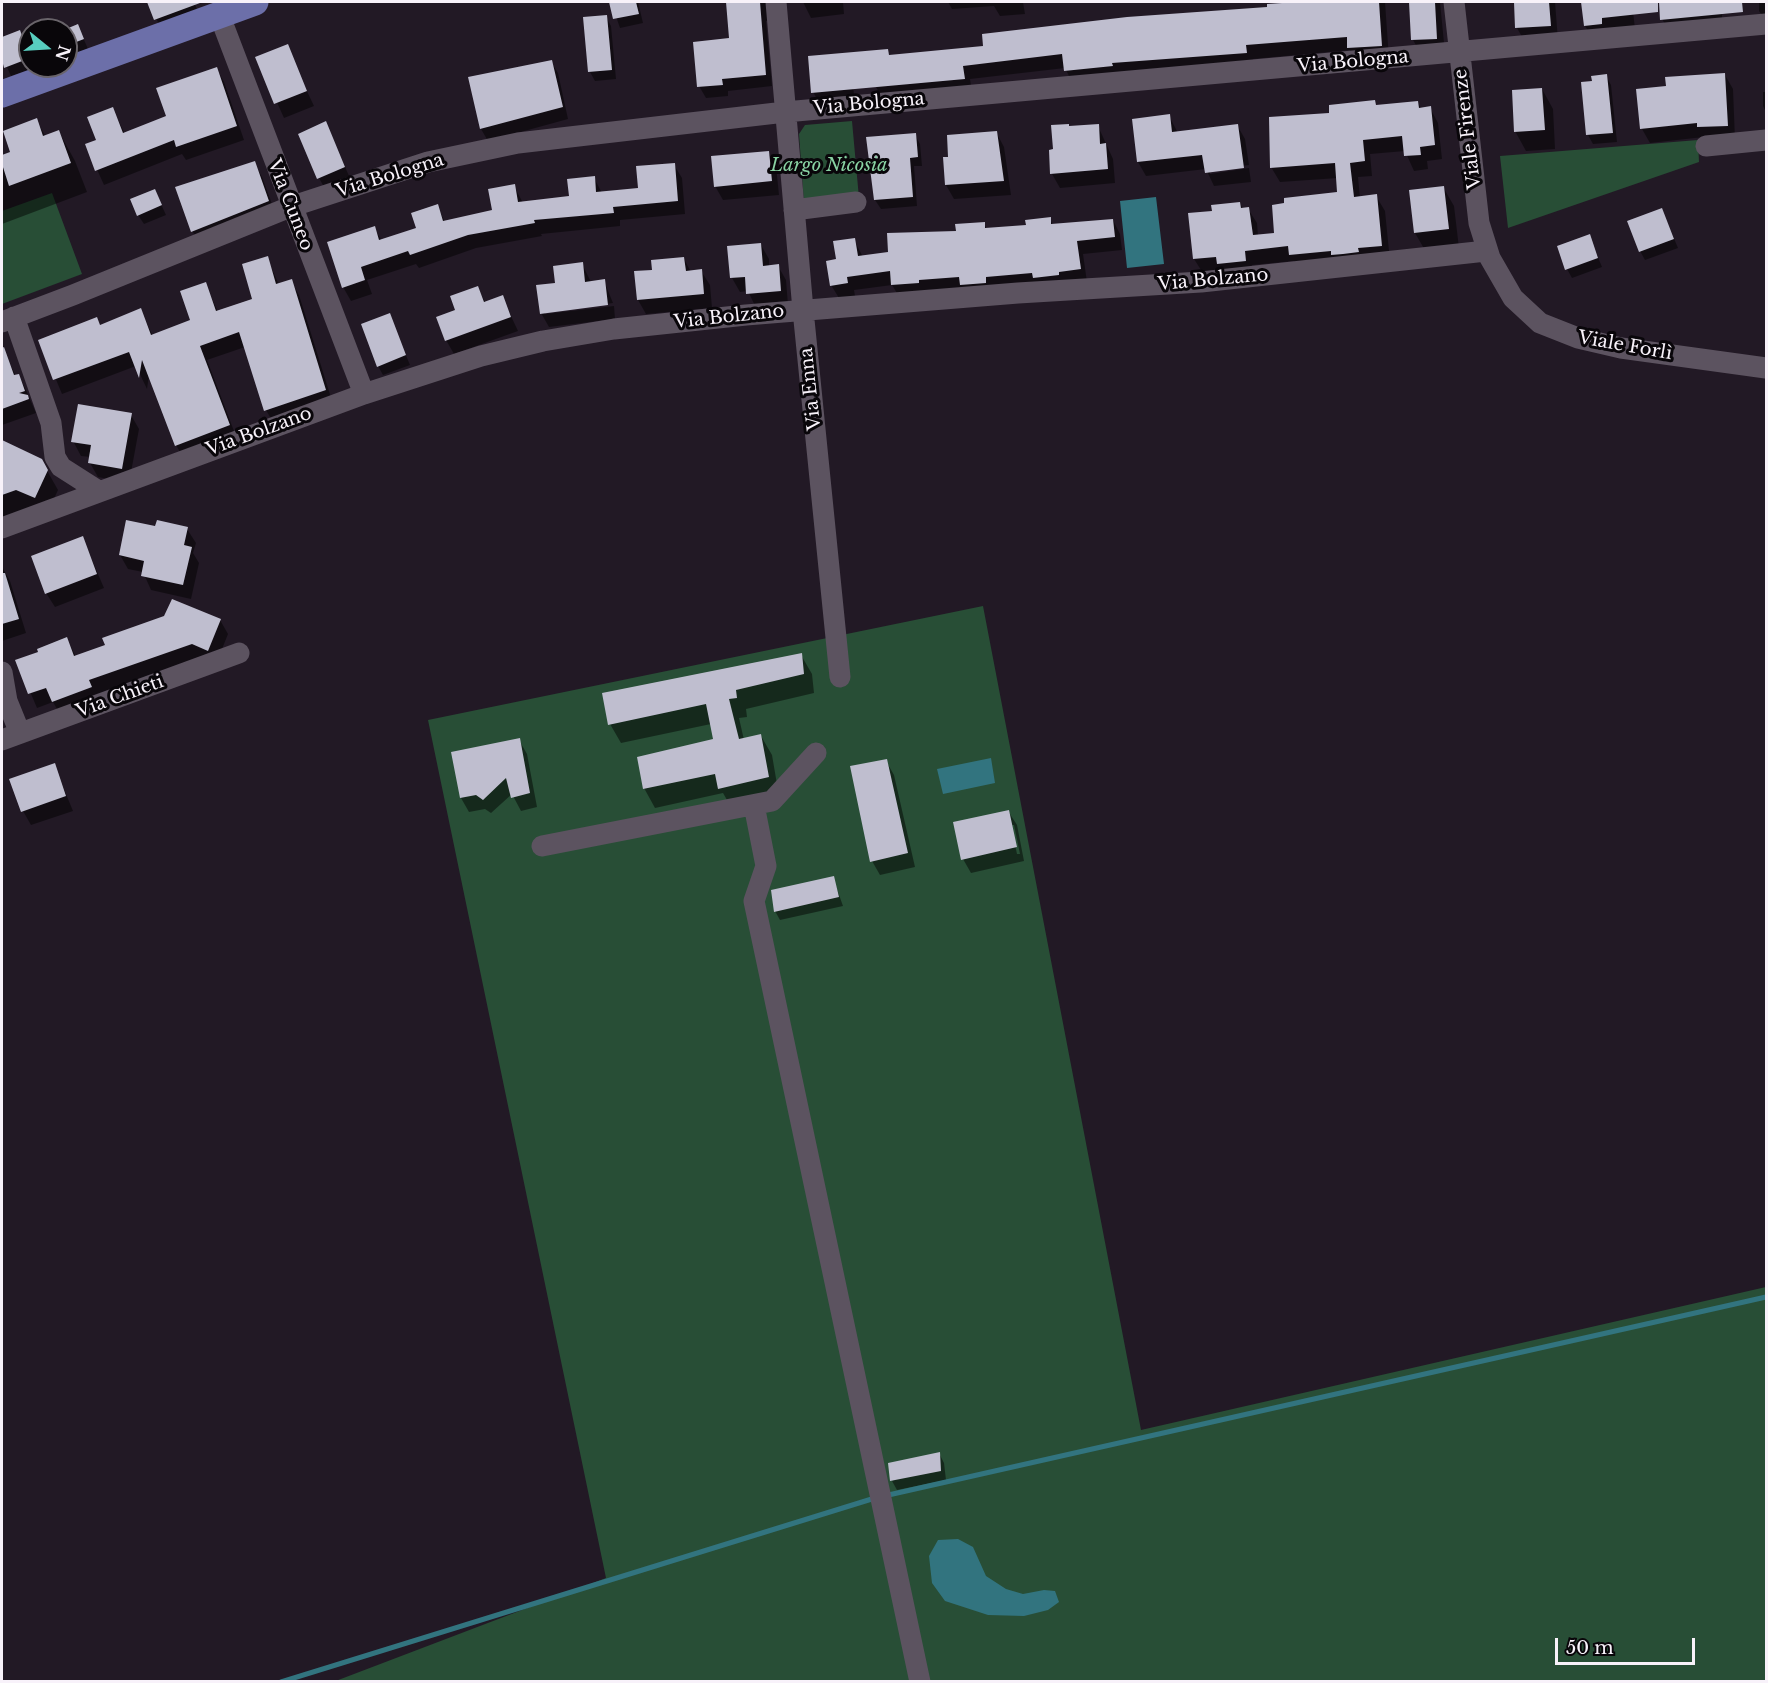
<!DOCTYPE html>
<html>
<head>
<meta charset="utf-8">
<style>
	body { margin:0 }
	#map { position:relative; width:1768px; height:1683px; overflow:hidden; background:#221925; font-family:"Libre Baskerville",serif }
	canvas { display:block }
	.frame { position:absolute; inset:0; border:3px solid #f8f2fa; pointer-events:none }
	.north { position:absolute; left:18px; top:18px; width:60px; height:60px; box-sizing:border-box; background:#09060a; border:2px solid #69646a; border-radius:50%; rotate:108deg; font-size:16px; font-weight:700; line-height:24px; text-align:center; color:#f8f2fa }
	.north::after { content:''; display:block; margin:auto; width:21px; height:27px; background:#58cec0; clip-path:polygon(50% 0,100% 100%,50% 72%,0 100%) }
	.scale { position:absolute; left:1555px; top:1638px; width:140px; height:27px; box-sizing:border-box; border:3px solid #f8f2fa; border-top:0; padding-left:8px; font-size:18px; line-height:21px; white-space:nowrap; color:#f8f2fa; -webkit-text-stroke:4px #09060a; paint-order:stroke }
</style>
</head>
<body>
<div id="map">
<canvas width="1768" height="1683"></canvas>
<div class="frame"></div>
<div class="north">N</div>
<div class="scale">50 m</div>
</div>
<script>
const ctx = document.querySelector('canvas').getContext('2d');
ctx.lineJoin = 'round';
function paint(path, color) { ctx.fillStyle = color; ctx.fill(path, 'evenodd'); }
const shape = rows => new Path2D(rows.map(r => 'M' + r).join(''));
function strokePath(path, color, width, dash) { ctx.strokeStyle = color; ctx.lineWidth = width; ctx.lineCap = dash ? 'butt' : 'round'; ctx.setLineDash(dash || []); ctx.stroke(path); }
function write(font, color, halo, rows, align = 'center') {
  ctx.font = font + ' "Libre Baskerville",serif'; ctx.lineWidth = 6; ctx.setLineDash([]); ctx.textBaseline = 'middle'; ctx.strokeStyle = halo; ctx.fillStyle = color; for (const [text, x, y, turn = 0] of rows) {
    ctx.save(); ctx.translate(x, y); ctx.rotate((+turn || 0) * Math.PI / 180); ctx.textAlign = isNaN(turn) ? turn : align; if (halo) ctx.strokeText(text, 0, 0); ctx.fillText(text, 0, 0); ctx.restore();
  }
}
paint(shape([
	[852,121,859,198,804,203,799,134,805,125],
	[1698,140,1699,162,1508,228,1500,156],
	[52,193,82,274,2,304,2,211],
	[983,606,1141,1430,1766,1287,1766,1681,333,1682,606,1578,428,720]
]), '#284e36');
paint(shape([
	[1156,197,1164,264,1127,268,1120,201],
	[991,758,995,783,943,794,937,769],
	[958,1539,973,1547,986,1576,1006,1589,1023,1594,1044,1590,1055,1591,1059,1602,1048,1610,1024,1616,988,1615,945,1601,932,1583,929,1556,938,1540]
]), '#32747f');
paint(shape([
	[149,2,194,2,199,14,161,29],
	[611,2,638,2,643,23,620,28],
	[727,2,769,2,770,20,766,21,772,86,728,91,728,96,706,98,699,86,730,39],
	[803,2,843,2,844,14,811,18],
	[948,2,1023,2,1025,14,1000,16,994,6,952,9],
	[1315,2,1385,2,1389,59,1357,62,1350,50,1253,59,1254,67,1073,84,1065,68,970,79,972,92,884,101,876,87,887,51,890,56,985,47,1269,8,1269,5],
	[1410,2,1440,2,1445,53,1421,54,1413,40],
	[1515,2,1555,2,1558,40,1525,42,1517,28],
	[1582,2,1632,2,1635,29,1594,40,1585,26],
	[1660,2,1721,2,1723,29,1670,33,1662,19],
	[1759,2,1766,2,1766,21,1759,11],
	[606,17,611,26,616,79,595,81,590,72,585,19],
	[78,26,88,49,66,57,66,30],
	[19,32,26,45,30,44,30,66,40,66,11,76,2,56,2,38],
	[257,58,294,64,314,106,284,118],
	[551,62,558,73,568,119,488,141,481,129,470,78],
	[216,68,224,82,244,140,186,160,182,154,104,185,86,145,98,140,112,108,125,134,167,117],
	[851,69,855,103,821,106,813,92],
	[1725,75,1733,89,1735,140,1704,137,1650,143,1642,129,1667,87],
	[1606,76,1611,85,1617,142,1593,144,1588,135,1583,83,1593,82],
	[1542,89,1553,109,1555,149,1526,151,1515,131],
	[1763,92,1766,92,1766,112,1763,106],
	[1374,101,1377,107,1418,102,1421,109,1430,108,1438,123,1442,159,1427,161,1428,169,1414,171,1405,151,1370,154,1372,176,1358,177,1360,198,1376,196,1385,211,1390,261,1299,269,1294,261,1252,265,1253,276,1203,273,1194,259,1214,212,1240,203,1243,209,1248,209,1257,223,1258,236,1276,234,1339,193,1338,178,1280,182,1271,167,1331,114],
	[1169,116,1178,133,1237,125,1245,139,1249,165,1210,170,1210,174,1249,168,1251,182,1214,186,1206,169,1146,176,1138,162],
	[36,120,46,137,59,132,75,161,87,192,2,224,2,157,12,153],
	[1098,126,1113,159,1115,183,1060,188,1052,174,1054,151],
	[330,132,349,176,324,187,319,178],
	[996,132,1004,147,1011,195,954,199,946,185,950,158],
	[915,135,920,144,922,166,914,166,917,206,881,209,875,200],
	[768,152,776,166,779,195,723,200,715,186],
	[254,163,262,177,276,215,201,246,193,232,177,188],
	[674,165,682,178,685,214,620,220,620,226,541,234,542,236,476,248,419,268,416,264,367,280,372,294,351,301,343,287,374,228,382,241,418,229,437,206,445,222,494,211,514,186,523,203,570,197,594,178,602,193,640,190],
	[1443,187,1454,206,1459,248,1426,252,1415,233,1411,191],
	[155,191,166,215,144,224,138,215],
	[1662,210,1678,248,1645,260,1640,251],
	[1050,219,1053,225,1113,220,1120,234,1122,250,1083,254,1087,282,900,298,892,285,854,290,855,296,839,298,831,285,837,261,854,240,863,257,890,253,984,224,987,229,1027,226],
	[1589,236,1602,267,1572,278,1567,269],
	[761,245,769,259,769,267,778,266,786,280,788,305,756,308,748,291,740,292,732,278],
	[267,258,279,285,291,281,299,295,333,404,274,424,266,410,245,347,207,360,237,439,184,459,176,445,149,375,147,389,136,366,62,394,40,341,100,326,140,310,153,336,192,321,205,284,218,312,254,300],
	[684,259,691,272,701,271,710,285,712,308,646,314,638,300,654,271],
	[582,264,591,282,604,281,613,303,545,311,545,314,614,306,615,319,549,327,541,313,557,284],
	[477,288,486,303,502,297,518,331,454,354,446,340,457,311],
	[389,315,410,365,383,375,378,366],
	[4,353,16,376,18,375,26,390,36,413,2,425,2,354],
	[131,415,139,429,129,483,98,477,90,463,91,457,81,456,73,441],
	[2,442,41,460,58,490,46,516,2,519],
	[156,528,187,529,196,543,193,553,199,563,191,599,151,590,143,572,128,569,120,555],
	[82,537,104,588,55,607,46,593],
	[2,567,10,581,26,633,2,641],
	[220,620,228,634,216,664,61,716,53,702,37,708,17,661,67,639,76,657],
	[801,655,812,674,814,693,746,709,747,717,739,718,744,740,761,736,772,755,779,796,731,807,723,793,655,808,644,788,715,740,711,724,621,743,610,724],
	[519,740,527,754,537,807,521,811,512,794,491,813,485,809,469,812,461,798],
	[886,761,894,775,915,867,880,875,872,861],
	[54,765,73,811,31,825,23,811],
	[1008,811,1017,825,1024,861,971,873,963,859],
	[1011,825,1014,825,1020,854,1017,854],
	[833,878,843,906,780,920,775,911],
	[939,1453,944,1463,946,1480,897,1490,892,1481]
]), '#0007');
strokePath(shape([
	[884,1496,1766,1297],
	[281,1682,875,1498]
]), '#32747f', 5);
paint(shape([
	[147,2,200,2,200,3,154,20],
	[609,2,636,2,639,14,613,19],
	[726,2,760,2,766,75,722,79,723,85,697,87,693,42,729,38],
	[1297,2,1379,2,1382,46,1347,48,1347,37,1246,45,1247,53,1112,63,1113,66,1064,71,1062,54,963,66,965,79,811,93,808,56,888,49,889,55,983,46,982,34,1127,17,1267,7,1267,4],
	[1409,2,1435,2,1437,39,1411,40],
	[1514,2,1549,2,1551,26,1515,28],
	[1581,2,1658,2,1658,12,1602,18,1602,24,1584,26],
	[1659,2,1742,2,1743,12,1660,20],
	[607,15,612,70,588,72,583,17],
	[78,24,84,39,66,46,66,29],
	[20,30,30,58,4,68,2,60,2,37],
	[288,44,307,91,274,104,255,57],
	[552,60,563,107,480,129,468,77],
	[217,67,237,126,176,147,174,140,95,171,85,144,96,140,87,117,113,107,123,133,166,116,156,88],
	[1725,73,1728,126,1697,127,1697,123,1640,129,1636,89,1666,86,1665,77],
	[1607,74,1613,133,1586,135,1581,82,1592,81,1591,76],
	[1542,88,1545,130,1514,132,1512,90],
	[1375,100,1376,105,1418,101,1419,108,1431,106,1435,145,1420,147,1421,155,1404,156,1402,136,1363,140,1365,161,1350,163,1354,197,1377,194,1382,246,1358,248,1359,252,1343,254,1331,255,1331,251,1289,255,1288,246,1245,251,1246,261,1217,264,1216,257,1193,259,1188,213,1212,211,1211,205,1240,202,1241,208,1249,207,1253,235,1274,233,1272,205,1284,203,1284,198,1337,192,1335,163,1270,168,1269,117,1329,113,1329,105],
	[1170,114,1172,132,1238,124,1244,168,1205,173,1202,155,1137,162,1132,119],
	[37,118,43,136,59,130,71,163,9,186,2,164,2,155,10,152,3,131],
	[326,121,345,167,317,179,298,134],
	[1069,124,1069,126,1099,124,1100,144,1106,143,1108,169,1050,174,1049,150,1053,149,1051,125],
	[997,131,1004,181,945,185,943,157,948,157,947,135],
	[916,133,918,157,910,158,913,197,874,200,866,137],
	[769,151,772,181,714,187,711,156],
	[255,161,269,201,191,232,175,187],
	[675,163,678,201,613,207,614,213,534,220,535,223,468,235,410,255,408,251,361,267,365,280,342,288,327,242,375,226,379,240,416,228,411,213,438,204,443,221,492,210,488,189,515,184,518,202,569,196,567,179,595,176,596,192,638,188,636,166],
	[1444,186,1449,229,1414,233,1409,190],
	[155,189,162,205,137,216,130,199],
	[1662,208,1674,239,1639,252,1627,221],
	[1051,217,1051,224,1113,219,1115,237,1077,241,1081,269,1059,272,1059,275,1033,278,1032,273,986,277,986,283,960,285,959,277,919,280,919,283,891,285,890,271,847,277,848,283,830,286,826,261,836,259,833,241,855,238,858,256,888,252,887,233,956,231,955,224,985,222,985,228,1026,225,1025,220],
	[1590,234,1598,258,1565,270,1557,246],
	[761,243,763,266,779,264,781,291,746,294,745,277,730,278,727,246],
	[268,256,276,284,292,279,326,390,264,411,239,332,200,346,230,425,175,446,142,360,139,378,129,352,53,380,38,340,97,317,100,325,141,308,151,335,190,320,180,291,206,282,216,311,252,299,242,264],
	[684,257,686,271,702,269,704,294,637,300,634,271,652,270,651,260],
	[583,262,585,282,605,279,608,305,540,314,536,285,555,283,553,266],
	[478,286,484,302,503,295,511,317,445,341,436,317,455,310,450,296],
	[390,313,406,355,377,367,361,324],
	[4,347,14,375,19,374,25,391,19,393,28,395,29,399,2,409,2,348],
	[78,404,132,413,122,469,88,463,91,445,71,442],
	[2,440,42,459,48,470,35,498,16,490,2,495],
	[126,520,155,526,157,520,188,527,184,545,192,547,183,585,141,576,144,561,119,555],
	[83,536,97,574,45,594,31,556],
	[2,573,5,573,19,619,2,624],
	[172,599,221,619,208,651,192,644,89,680,92,687,52,702,46,688,28,694,15,660,38,652,37,649,67,637,74,656,105,645,102,638,164,616],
	[802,653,804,674,736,690,737,698,729,699,739,739,761,734,769,777,718,789,715,774,643,789,637,757,713,739,706,704,608,725,602,693],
	[520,738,530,793,511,798,506,778,483,800,476,795,460,798,451,752],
	[887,759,908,853,870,862,850,766],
	[55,763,66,796,21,812,9,779],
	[1009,810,1017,847,961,860,953,822],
	[834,876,839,897,774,912,771,890],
	[940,1452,941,1471,890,1481,888,1463]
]), '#bfbecf');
strokePath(shape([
	[776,2,803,310,840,677],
	[1454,2,1479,223,1490,258,1513,298,1540,323,1578,338,1621,348,1766,368],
	[219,14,364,394],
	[1706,146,1766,140],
	[794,210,856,202],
	[14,317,51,423,55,457,61,467,97,490],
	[2,322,73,295,290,207,428,162,518,143,785,112,1766,24],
	[2,528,364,394,481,356,543,341,614,329,746,315,1018,293,1201,282,1486,251],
	[2,672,7,701,20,733],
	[2,740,239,653],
	[754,805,766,866,754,901,920,1682],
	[542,846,772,801,816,753]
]), '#5c5360', 21);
strokePath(shape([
	[2,94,255,2]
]), '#6c6fa9', 27);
write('18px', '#f8f2fa', '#09060a', [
	["Via Bologna",1353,62,-5],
	["Via Bologna",869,104,-5],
	["Viale Firenze",1468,129,-97],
	["Via Bologna",390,176,-17],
	["Via Cuneo",290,205,69],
	["Via Bolzano",1213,280,-5],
	["Via Bolzano",729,317,-6],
	["Viale Forlì",1625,346,10],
	["Via Enna",811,389,-96],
	["Via Bolzano",259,432,-20],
	["Via Chieti",120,697,-20]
]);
write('italic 18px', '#89d2a3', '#09060a', [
	["Largo Nicosia",829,166]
]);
</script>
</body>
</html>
